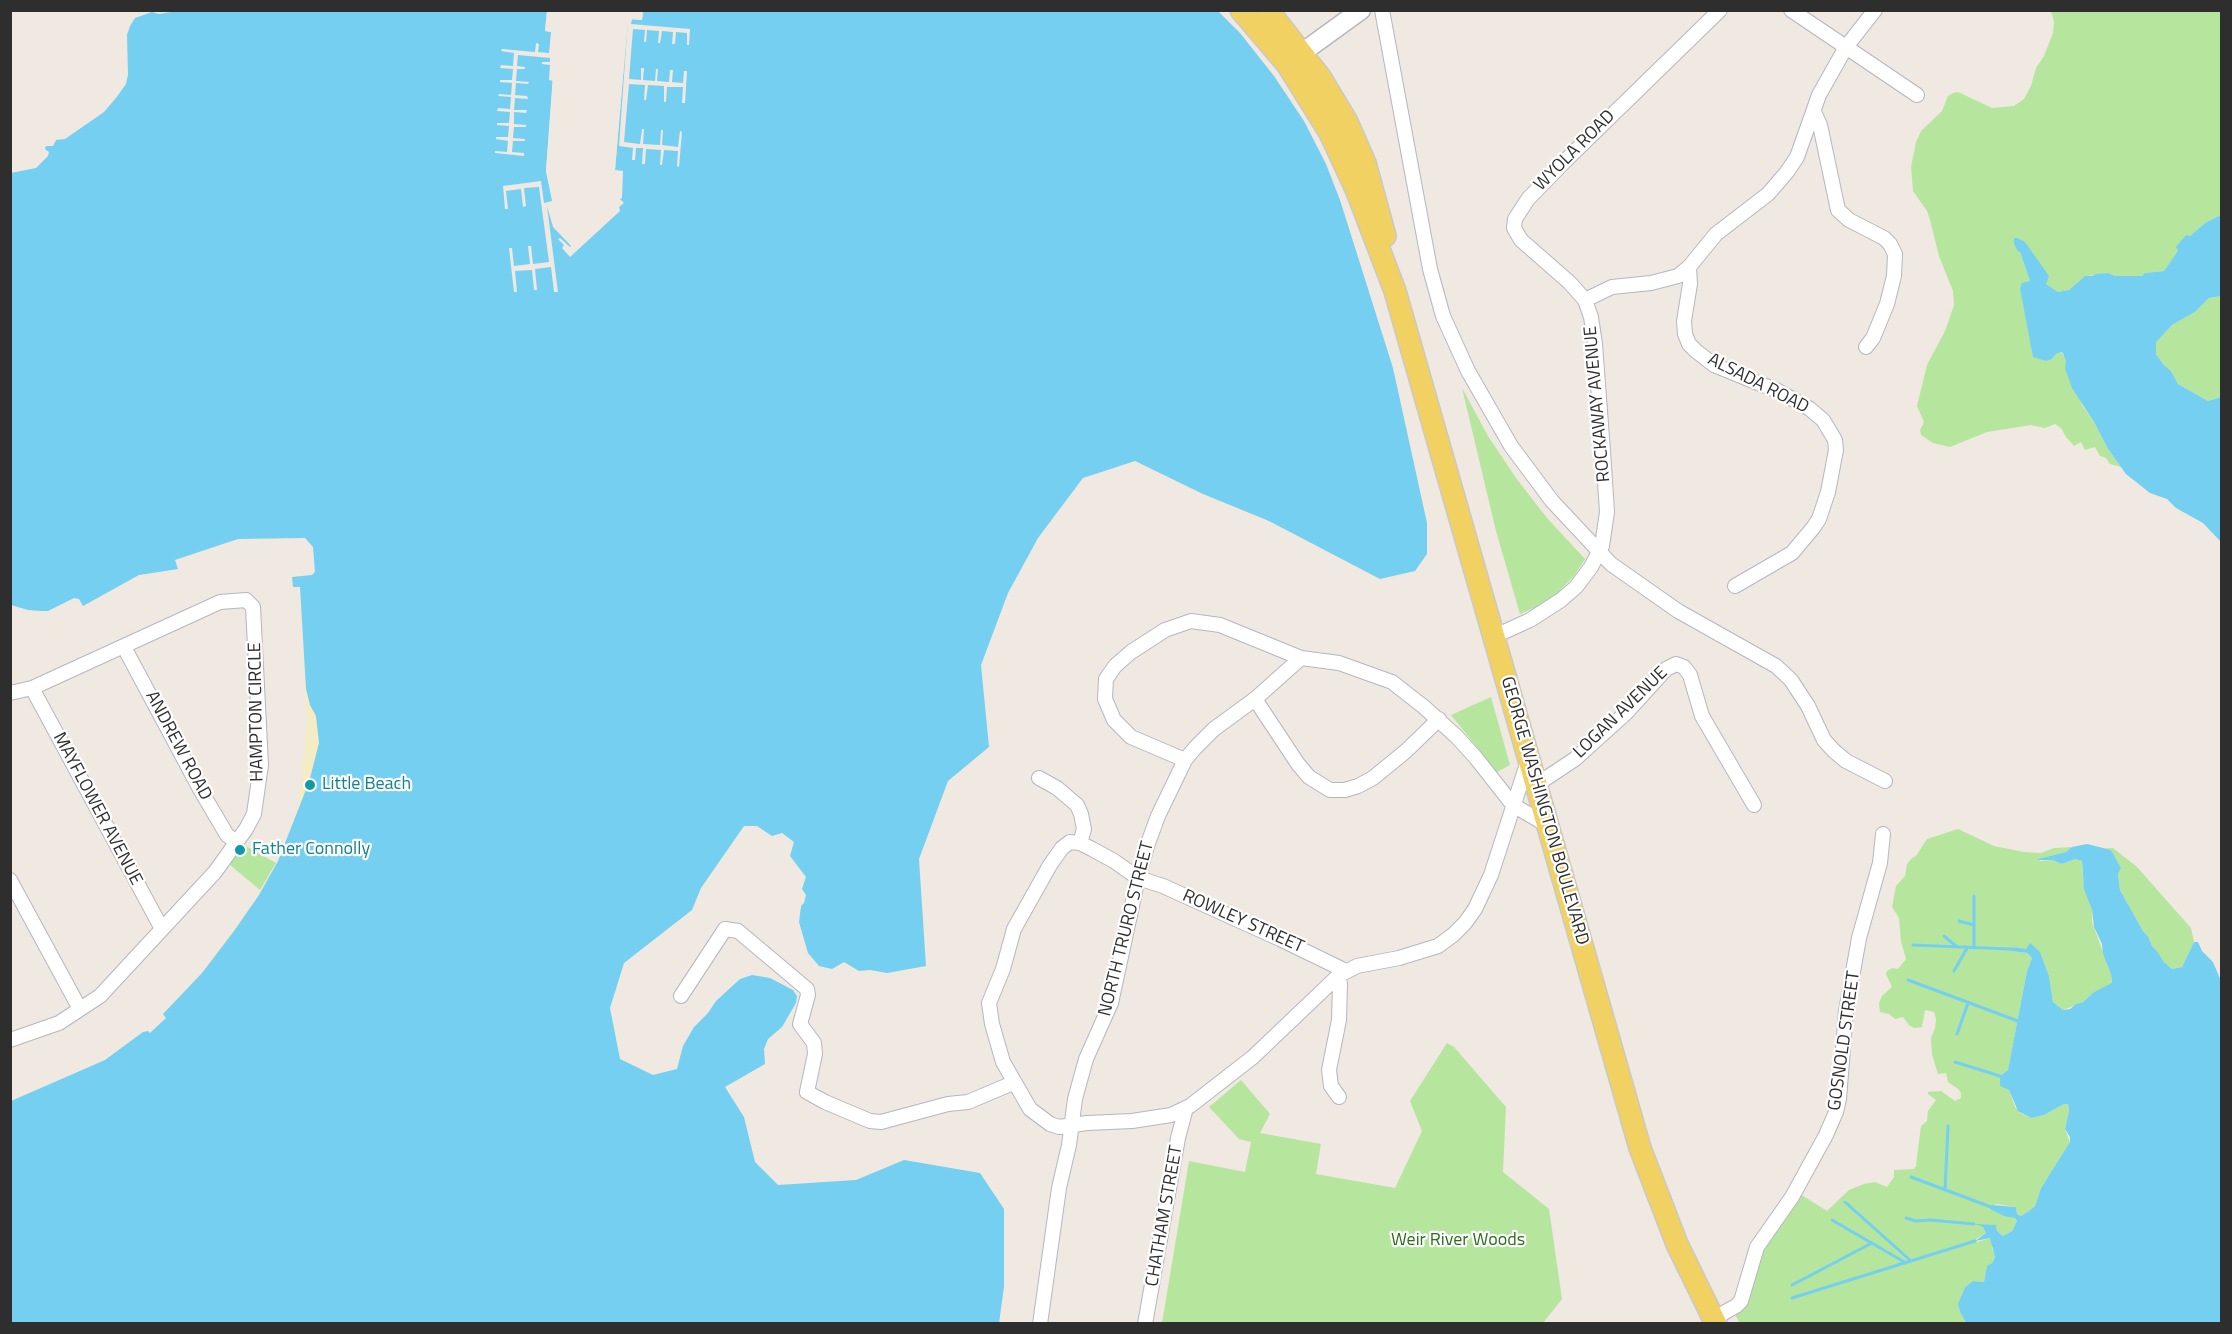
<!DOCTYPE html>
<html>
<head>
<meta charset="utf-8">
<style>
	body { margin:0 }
	#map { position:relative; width:2232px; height:1334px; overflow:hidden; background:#efe9e1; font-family:"Titillium Web",sans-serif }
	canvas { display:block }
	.frame { position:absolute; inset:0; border:12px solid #2e2e2e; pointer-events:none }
</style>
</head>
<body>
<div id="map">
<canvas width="2232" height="1334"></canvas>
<div class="frame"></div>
</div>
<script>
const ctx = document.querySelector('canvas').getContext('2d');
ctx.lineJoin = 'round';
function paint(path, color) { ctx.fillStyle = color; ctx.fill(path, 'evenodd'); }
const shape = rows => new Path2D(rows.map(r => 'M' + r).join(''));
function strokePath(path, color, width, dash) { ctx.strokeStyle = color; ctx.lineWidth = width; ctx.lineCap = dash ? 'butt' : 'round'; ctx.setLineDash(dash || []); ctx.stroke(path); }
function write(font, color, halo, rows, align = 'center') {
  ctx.font = font + ' "Titillium Web",sans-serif'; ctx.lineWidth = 4.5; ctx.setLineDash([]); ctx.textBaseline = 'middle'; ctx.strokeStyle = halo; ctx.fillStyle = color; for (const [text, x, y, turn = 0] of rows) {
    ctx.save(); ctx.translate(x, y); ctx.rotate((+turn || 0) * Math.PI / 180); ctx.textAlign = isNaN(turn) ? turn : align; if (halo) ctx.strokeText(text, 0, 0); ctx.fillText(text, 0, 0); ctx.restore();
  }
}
paint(shape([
	[2051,11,2221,11,2221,217,2217,216,2205,223,2190,236,2164,271,2146,273,2142,276,2115,276,2108,273,2088,276,2083,278,2069,290,2058,292,2046,284,2025,242,2020,252,2030,281,2030,336,2033,357,2052,359,2056,354,2061,352,2063,354,2082,405,2094,422,2108,449,2121,467,2110,464,2106,458,2100,456,2095,447,2085,450,2081,442,2074,446,2066,437,2061,428,2055,424,2045,428,2031,425,1987,432,1950,447,1933,443,1921,435,1920,430,1924,422,1917,406,1927,365,1945,331,1954,305,1953,291,1939,256,1930,220,1927,211,1913,191,1911,167,1916,142,1921,131,1942,111,1948,96,1953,93,1958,92,1992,108,2014,106,2024,99,2031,86,2036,68,2044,56,2053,33,2054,22],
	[2221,296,2221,397,2208,401,2178,384,2171,371,2163,364,2156,354,2156,341,2172,325,2195,312,2209,298],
	[1462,388,1488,436,1516,478,1547,518,1585,559,1574,576,1557,593,1540,605,1520,614,1496,531],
	[1491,697,1510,765,1497,772,1451,715],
	[1958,829,1994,846,2024,852,2041,853,2054,848,2072,847,2066,852,2038,859,2040,861,2052,860,2062,864,2075,859,2082,861,2083,879,2092,910,2092,922,2111,974,2112,984,2094,992,2083,1002,2063,1010,2053,1002,2049,976,2040,952,2012,947,2011,951,2027,953,2032,958,2027,971,2008,1070,2000,1076,2004,1087,2009,1090,2015,1107,2022,1114,2031,1118,2044,1115,2064,1104,2068,1104,2069,1111,2065,1129,2070,1142,2041,1188,2035,1206,2029,1211,2021,1216,2017,1214,2016,1207,1996,1204,1990,1209,2015,1218,2017,1221,2012,1231,2003,1236,1997,1231,1997,1227,1976,1225,1983,1227,1986,1233,1976,1239,1977,1242,1990,1238,1992,1240,1992,1248,1995,1256,1992,1263,1987,1267,1984,1282,1973,1281,1965,1287,1958,1305,1960,1312,1967,1323,1740,1324,1735,1314,1764,1246,1800,1194,1827,1211,1849,1190,1864,1184,1875,1182,1887,1187,1894,1177,1894,1170,1914,1169,1916,1166,1921,1126,1927,1121,1928,1111,1936,1100,1928,1094,1928,1092,1941,1091,1955,1101,1961,1098,1961,1093,1958,1089,1948,1082,1946,1073,1938,1074,1937,1071,1932,1054,1931,1038,1935,1028,1936,1019,1934,1012,1925,1010,1922,1027,1914,1028,1909,1025,1903,1017,1895,1019,1889,1014,1880,1012,1879,1003,1882,996,1892,987,1886,974,1887,971,1892,968,1898,969,1906,959,1901,941,1899,918,1892,907,1896,886,1905,876,1907,864,1912,858,1916,856,1927,839],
	[242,844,276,863,260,890,229,864],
	[2105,848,2113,848,2137,867,2191,928,2194,942,2182,967,2172,969,2159,957,2156,950,2152,946,2148,936,2143,931,2120,890,2118,874,2121,868,2111,850],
	[1447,1043,1454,1047,1506,1107,1503,1172,1549,1209,1562,1299,1543,1323,1162,1323,1189,1161,1245,1172,1251,1142,1239,1139,1209,1107,1241,1080,1270,1114,1260,1133,1321,1144,1316,1174,1395,1188,1422,1131,1410,1101]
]), '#b6e59e');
paint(shape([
	[304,575,332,746,244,934,167,1018,163,1014,202,973,259,895,278,861,293,825,298,809,307,726,300,587,293,587,292,577]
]), '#f3ecc5');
paint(shape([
	[177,11,547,11,545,31,556,32,546,171,556,215,571,232,613,193,628,19,642,20,643,11,1218,11,1240,33,1274,76,1304,121,1326,164,1340,200,1393,368,1427,523,1427,554,1415,571,1380,579,1269,521,1203,494,1135,461,1083,478,1038,538,1008,593,981,665,989,747,948,781,919,859,926,966,887,973,870,970,859,971,844,962,832,969,819,966,808,953,799,922,801,906,804,903,806,895,802,889,806,877,790,856,794,842,782,833,772,836,757,826,744,826,701,888,692,910,624,963,610,1008,620,1059,653,1075,677,1069,683,1046,694,1027,708,1013,716,1001,740,979,752,975,770,978,793,990,797,996,796,1003,782,1027,768,1039,764,1049,765,1064,725,1087,744,1117,755,1162,778,1185,856,1180,904,1160,980,1173,1004,1209,1004,1287,999,1323,11,1323,11,1101,105,1060,143,1032,148,1031,150,1033,166,1018,163,1014,202,973,234,931,259,895,278,861,309,782,319,743,316,716,310,705,306,689,300,587,293,587,292,577,312,575,315,572,313,547,305,538,238,539,175,560,178,569,139,575,83,606,79,599,74,598,48,611,40,611,28,610,11,605,11,173,36,168,48,156,49,152,45,149,46,146,53,146,56,140,65,139,104,112,116,98,126,84,128,75,127,35,130,26,135,18,152,12,159,14],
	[2218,216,2221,217,2221,296,2209,298,2195,312,2172,325,2156,342,2156,354,2163,364,2171,371,2178,384,2208,401,2221,397,2221,542,2203,523,2176,508,2167,499,2150,493,2126,474,2108,449,2094,422,2072,388,2065,368,2066,362,2063,353,2061,352,2056,354,2052,359,2046,361,2033,357,2020,288,2022,283,2030,281,2020,252,2017,250,2014,243,2014,238,2017,238,2025,242,2049,276,2046,284,2058,292,2069,290,2085,276,2092,276,2096,274,2108,273,2115,276,2142,276,2145,273,2164,271,2178,251,2176,247,2186,235,2190,236,2205,223],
	[2087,844,2111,850,2121,868,2118,874,2120,890,2143,931,2148,936,2152,946,2156,950,2164,962,2172,969,2182,967,2194,942,2198,942,2202,951,2213,962,2221,981,2221,1323,1967,1324,1960,1312,1958,1304,1965,1287,1973,1281,1984,1282,1987,1266,1992,1263,1995,1257,1990,1238,1975,1241,1986,1233,1983,1227,1974,1224,1996,1225,1997,1231,2003,1236,2012,1231,2017,1221,2015,1218,2004,1216,1990,1209,1992,1205,2016,1207,2017,1214,2021,1216,2029,1211,2035,1206,2041,1188,2070,1142,2070,1137,2065,1129,2069,1111,2068,1104,2064,1104,2044,1115,2031,1118,2018,1111,2009,1090,2000,1086,2000,1076,2008,1070,2027,971,2032,958,2027,953,2011,951,2012,947,2026,949,2030,943,2040,952,2049,976,2053,1002,2063,1010,2070,1009,2076,1004,2083,1002,2094,992,2112,983,2111,974,2103,954,2102,944,2094,927,2092,910,2084,889,2082,861,2075,859,2062,864,2052,860,2038,860,2038,859,2066,852,2072,847]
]), '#75cff0');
paint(shape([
	[550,10,548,28,557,29,559,32,549,171,559,213,572,228,610,192,625,18,628,16,639,17,640,10,643,11,642,20,632,19,631,24,690,29,689,45,687,45,687,33,676,32,675,44,672,44,673,32,662,31,660,43,658,43,659,31,647,30,646,42,644,42,645,30,633,29,629,79,641,80,641,68,644,68,643,80,655,81,656,69,658,69,657,81,669,82,670,70,673,70,672,82,683,83,684,71,687,71,685,103,682,103,683,87,667,87,666,102,664,102,664,86,648,85,646,100,644,100,645,85,629,84,624,142,640,144,642,129,644,129,643,144,660,145,661,130,663,130,662,145,678,147,680,131,682,132,679,167,677,166,678,151,664,150,662,165,660,165,661,150,646,149,645,164,642,164,643,148,636,148,635,160,632,160,633,148,619,146,628,19,615,170,623,171,622,198,620,199,624,203,619,207,620,211,570,257,562,248,564,245,558,239,560,238,570,247,571,246,553,227,547,206,558,292,554,292,551,267,535,269,537,290,534,290,532,270,515,271,517,292,514,292,509,248,512,248,514,266,530,264,528,246,531,246,533,264,549,262,539,187,524,188,526,206,523,207,521,189,506,191,508,209,505,209,503,186,541,181,544,203,552,201,546,171,553,81,549,80,550,65,542,64,542,62,550,62,550,58,518,55,517,66,525,67,525,69,517,69,516,81,529,82,528,84,516,83,515,95,527,96,528,99,515,98,514,110,527,110,526,113,514,112,514,124,526,125,526,127,514,127,513,138,525,139,525,141,513,141,512,152,524,153,524,156,495,153,495,151,507,152,508,141,496,139,496,137,508,137,509,126,497,125,497,123,509,123,510,112,497,111,498,108,510,109,511,97,498,96,499,94,511,95,512,83,500,82,500,80,512,80,513,69,500,68,501,65,513,66,514,53,501,51,502,49,535,52,536,43,539,44,538,52,549,53,551,32,545,31,547,11]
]), '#efe9e1');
strokePath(shape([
	[1959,921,1974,925],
	[1944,936,1957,947],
	[1913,945,2011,949],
	[1974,948,1974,896],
	[1954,971,1967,948],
	[1908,980,2018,1021],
	[1957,1034,1968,1003],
	[1955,1062,2000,1076],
	[1911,1177,1991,1207],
	[1945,1190,1948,1126],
	[1845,1202,1911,1261],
	[1906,1218,1916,1221,1930,1220,1974,1224],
	[1832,1220,1906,1263],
	[1792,1285,1872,1243],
	[1792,1298,1975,1241]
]), '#75cff0', 3);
const street = shape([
	[1382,10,1430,269,1443,316,1468,371,1511,446,1552,501,1611,564,1678,611,1776,666,1791,680,1808,706,1824,740,1834,751,1846,761,1885,781],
	[1791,10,1917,95],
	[1814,112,1820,125,1838,210,1849,220,1884,238,1890,244,1895,254,1894,276,1887,304,1873,338,1866,347],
	[1689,267,1690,284,1684,321,1685,334,1689,344,1696,351,1714,365,1778,391,1810,409,1823,420,1835,440,1836,450,1828,492,1819,519,1813,528,1792,553,1735,586],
	[1585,300,1570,283,1521,240,1514,228,1515,219,1528,199,1564,162,1720,10],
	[1495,636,1530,620,1561,600,1576,587,1591,567,1602,546,1607,512,1603,451,1595,344,1591,317,1585,300,1612,287,1651,283,1678,276,1689,267,1716,234,1768,194,1787,172,1797,157,1819,95,1846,47,1875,10],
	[124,647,201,791,227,835,237,843],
	[32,688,162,929],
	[10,693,32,688,220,602,246,600,253,607,261,765,254,814,246,829,215,872,100,996,59,1023,10,1040],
	[1255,699,1298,764,1309,777,1330,790,1345,790,1358,786,1373,778,1406,751,1439,719],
	[1185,760,1131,737,1114,720,1105,699,1106,679,1115,666,1131,652,1165,630,1191,621,1220,625,1301,658,1339,663,1392,682,1424,707,1457,737,1476,758,1513,805,1547,825],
	[1039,778,1057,788,1077,805,1081,814,1084,829,1080,843],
	[1536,785,1575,759,1626,713,1666,669,1676,664,1684,667,1690,675,1702,716,1754,805],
	[10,880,80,1009],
	[1346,971,1280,939,1163,886,1138,878,1114,861,1092,849,1080,843,1070,842,1062,848,1050,865,1014,929,1003,969,989,1003,992,1024,1003,1062,1030,1109,1050,1124,1059,1127,1087,1123,1132,1121,1171,1115,1190,1106,1253,1057,1338,976,1357,966,1399,958,1438,946,1453,935,1465,923,1475,909,1491,875,1528,761],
	[1338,976,1340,984,1339,1020,1329,1070,1331,1086,1339,1097],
	[681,996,725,929,738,931,807,989,808,995,800,1024,814,1043,815,1054,807,1092,825,1102,870,1121,881,1122,948,1104,968,1102,1013,1083],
	[1713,1319,1736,1306,1741,1301,1757,1247,1792,1197,1826,1135,1836,1112,1839,1099,1846,1011,1859,938,1880,863,1883,834],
	[1040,1324,1059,1188,1069,1145,1075,1099,1086,1059,1111,1003,1138,878,1147,846,1158,816,1185,760,1195,748,1214,729,1255,699,1301,658],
	[1145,1324,1178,1138,1186,1108]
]);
const secondary = shape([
	[1292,60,1361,10]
]);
const primary = shape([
	[1241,10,1287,64,1330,133,1356,189,1395,291,1640,1148,1677,1244,1716,1324],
	[1268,10,1320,77,1347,122,1365,163,1385,236]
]);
strokePath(street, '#b4b7c1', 16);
strokePath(secondary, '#b4b7c1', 21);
strokePath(primary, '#c9c9c9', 24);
strokePath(street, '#fff', 14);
strokePath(secondary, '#fff', 18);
strokePath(primary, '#f2d163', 21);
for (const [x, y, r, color] of [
	[310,785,6,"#0f9aa8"],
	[240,850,6,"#0f9aa8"]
]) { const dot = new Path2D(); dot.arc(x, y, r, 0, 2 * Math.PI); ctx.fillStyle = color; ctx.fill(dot); strokePath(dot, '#fff', 2); }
write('18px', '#2e2e2e', '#fff', [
	["WYOLA ROAD",1575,151,-45],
	["ALSADA ROAD",1758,384,27],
	["ROCKAWAY AVENUE",1598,404,-95],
	["HAMPTON CIRCLE",257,712,-91],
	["LOGAN AVENUE",1621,713,-44],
	["ANDREW ROAD",178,746,62],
	["MAYFLOWER AVENUE",97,809,62],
	["GEORGE WASHINGTON BOULEVARD",1544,811,74],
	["ROWLEY STREET",1243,922,24],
	["NORTH TRURO STREET",1127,929,-76],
	["GOSNOLD STREET",1845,1041,-82],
	["CHATHAM STREET",1165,1216,-80]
]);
write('18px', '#0d838f', '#fff', [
	["Little Beach",322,785],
	["Father Connolly",252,850]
], 'left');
write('18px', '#2c6e1b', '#fff', [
	["Weir River Woods",1458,1241]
]);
</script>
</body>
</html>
